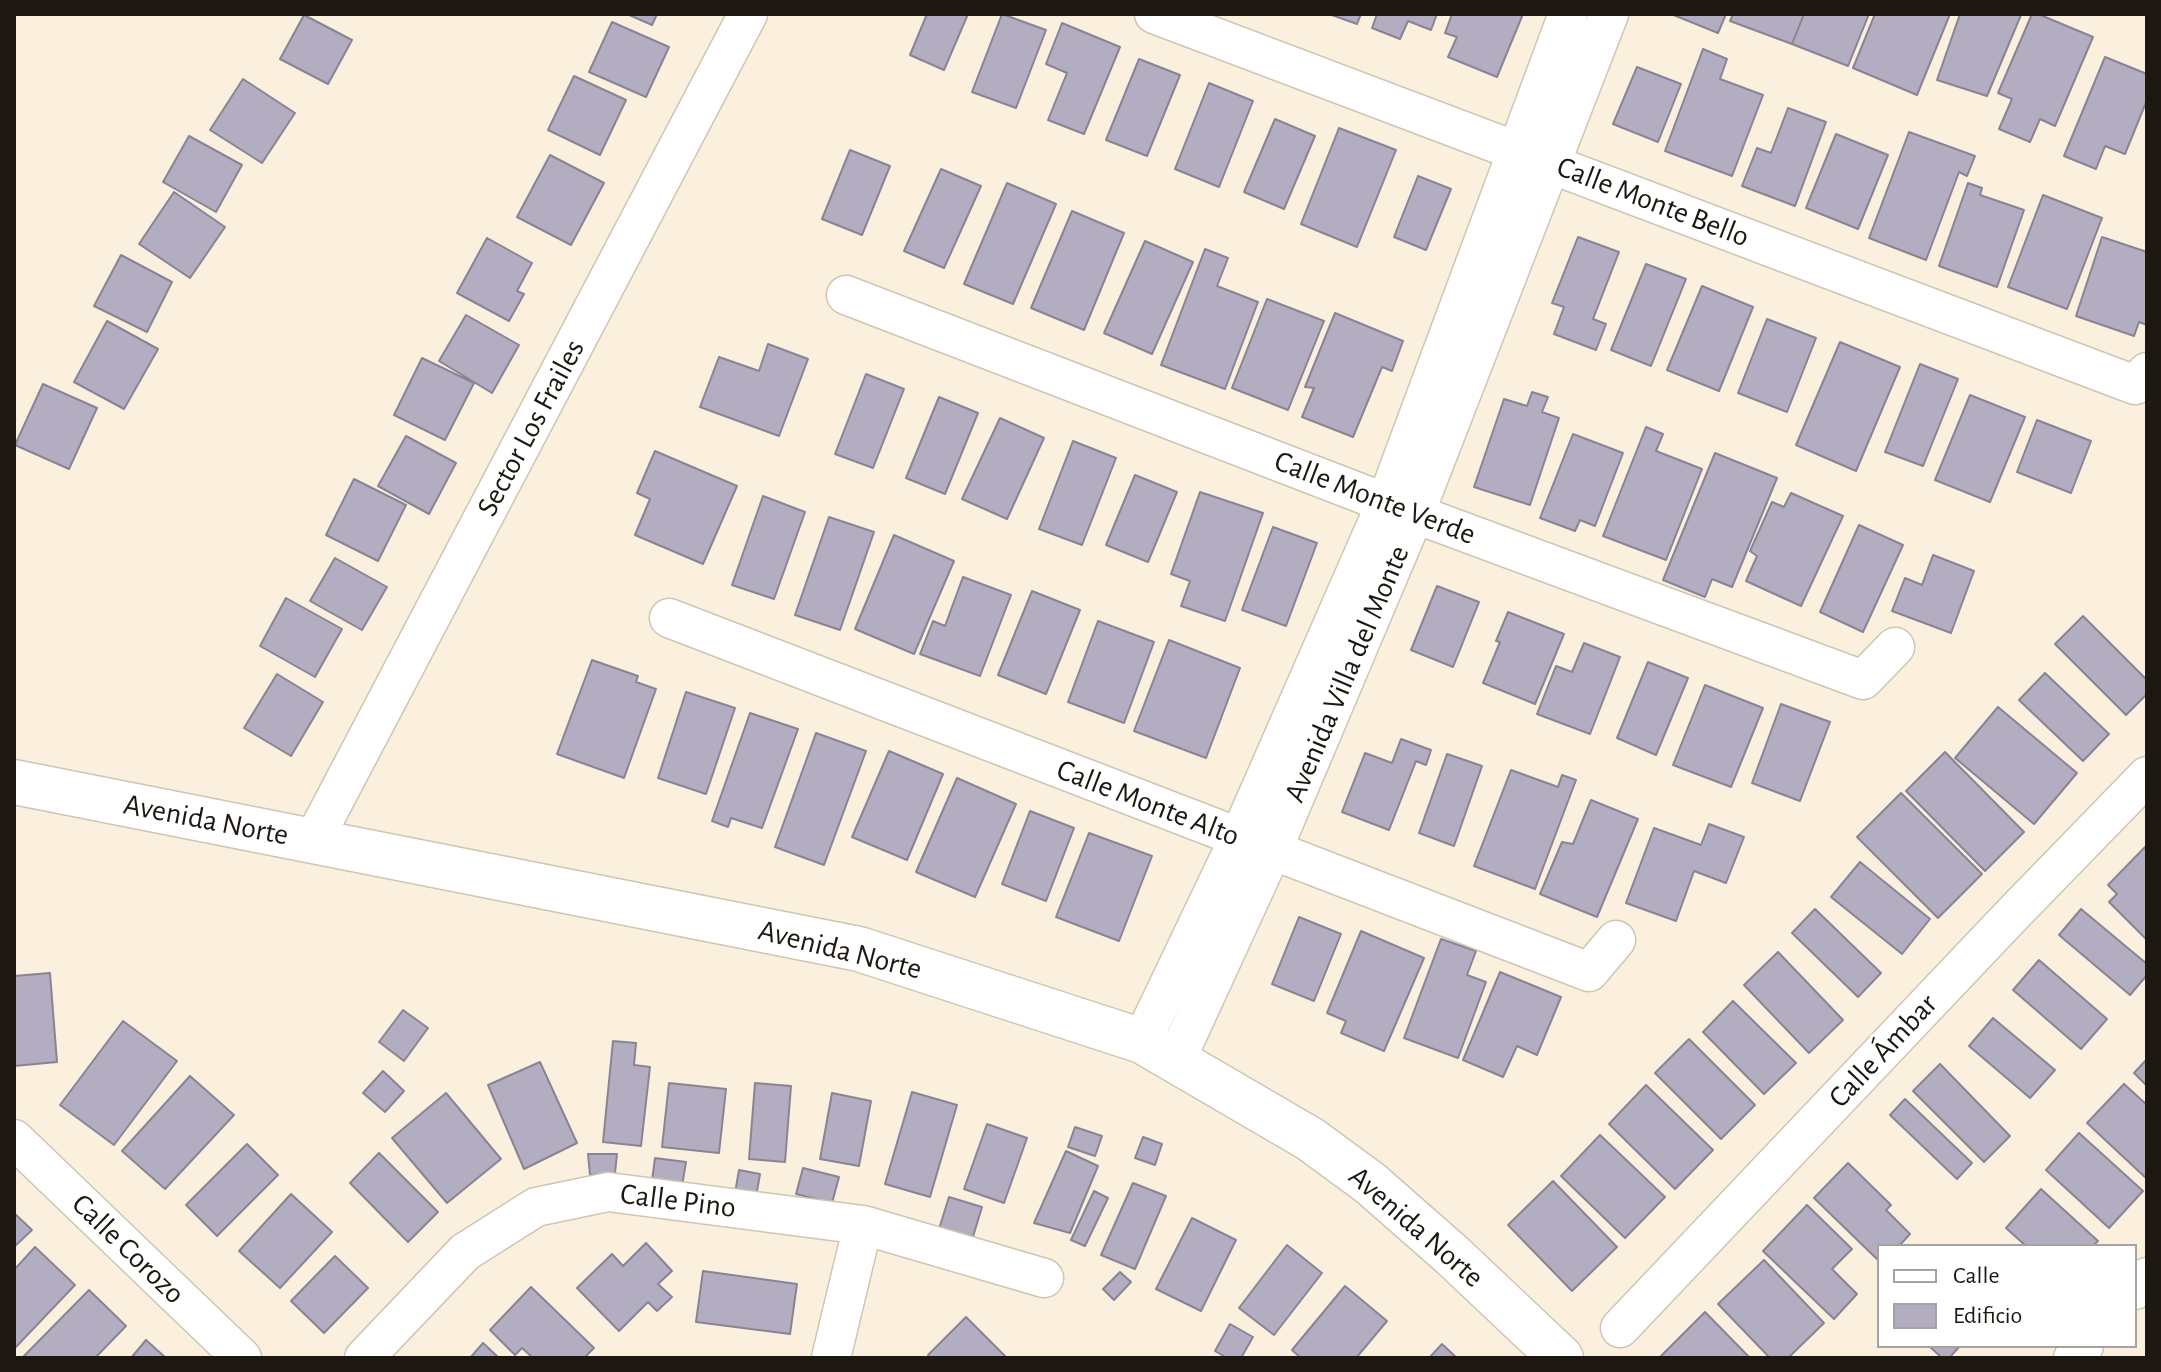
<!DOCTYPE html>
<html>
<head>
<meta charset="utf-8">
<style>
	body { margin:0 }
	#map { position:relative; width:2161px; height:1372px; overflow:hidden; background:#fbf0de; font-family:"Alegreya Sans",sans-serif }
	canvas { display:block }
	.frame { position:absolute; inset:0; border:16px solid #1c1811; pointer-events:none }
	.legend { position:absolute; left:1877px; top:1244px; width:260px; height:104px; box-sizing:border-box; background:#fff; border:2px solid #a4a3a0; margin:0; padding:10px 14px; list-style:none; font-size:24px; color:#1c1811 }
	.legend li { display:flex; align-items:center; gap:16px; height:40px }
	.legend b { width:40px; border:2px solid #a4a3a0 }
</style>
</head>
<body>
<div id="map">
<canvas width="2161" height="1372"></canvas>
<div class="frame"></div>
<ul class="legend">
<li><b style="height:10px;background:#fff"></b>Calle</li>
<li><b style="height:22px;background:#b2adc0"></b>Edificio</li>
</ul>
</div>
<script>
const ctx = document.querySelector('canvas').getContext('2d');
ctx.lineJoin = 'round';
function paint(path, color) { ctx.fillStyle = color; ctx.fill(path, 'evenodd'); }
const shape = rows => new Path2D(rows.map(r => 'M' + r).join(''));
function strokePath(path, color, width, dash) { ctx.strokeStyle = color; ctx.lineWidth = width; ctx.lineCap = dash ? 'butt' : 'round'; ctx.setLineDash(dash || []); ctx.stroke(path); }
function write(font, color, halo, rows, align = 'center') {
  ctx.font = font + ' "Alegreya Sans",sans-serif'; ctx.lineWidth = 6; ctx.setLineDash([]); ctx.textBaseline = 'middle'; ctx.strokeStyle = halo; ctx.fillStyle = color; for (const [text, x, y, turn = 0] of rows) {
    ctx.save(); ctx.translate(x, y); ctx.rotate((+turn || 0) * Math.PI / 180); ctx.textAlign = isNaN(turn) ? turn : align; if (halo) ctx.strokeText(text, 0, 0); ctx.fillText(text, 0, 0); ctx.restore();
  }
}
const building = shape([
	[627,14,657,14,652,25,627,14],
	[927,14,968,14,944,70,910,55,927,14],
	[1002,14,1046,30,1016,108,972,92,1002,14],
	[1329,14,1361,14,1357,24,1329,14],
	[1377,14,1437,14,1431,30,1408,21,1400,39,1372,28,1377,14],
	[1452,14,1523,14,1497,77,1448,57,1457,37,1445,33,1452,14],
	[1671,14,1726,14,1718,33,1671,14],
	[1733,14,1804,14,1792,44,1730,21,1733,14],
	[1804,14,1869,14,1848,66,1792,44,1804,14],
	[1875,14,1950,14,1917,95,1853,68,1875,14],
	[1960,14,2021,15,1987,96,1937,80,1960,14],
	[2032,14,2038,14,2093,37,2055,126,2040,119,2030,142,1999,129,2012,99,1998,93,2032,14],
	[304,15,352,40,328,84,280,59,304,15],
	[612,22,669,47,646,97,589,72,612,22],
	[1062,23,1120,47,1084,134,1048,120,1067,73,1046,64,1062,23],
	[1703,49,1727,59,1720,79,1763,95,1732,176,1665,151,1703,49],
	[2105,57,2147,74,2147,100,2125,154,2105,146,2096,169,2064,156,2105,57],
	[1139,59,1180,75,1147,156,1106,140,1139,59],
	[1637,67,1681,84,1658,142,1613,124,1637,67],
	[574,76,626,100,600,155,548,130,574,76],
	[243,79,295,113,262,163,210,130,243,79],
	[1209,83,1253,101,1219,187,1175,169,1209,83],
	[1788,108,1826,122,1795,206,1742,186,1757,148,1771,153,1788,108],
	[1275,119,1315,136,1284,209,1244,192,1275,119],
	[1339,128,1396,150,1357,247,1301,224,1339,128],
	[1909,132,1975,156,1967,176,1959,172,1926,260,1869,238,1909,132],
	[1836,134,1888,155,1858,229,1806,208,1836,134],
	[189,136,242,165,216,212,163,182,189,136],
	[850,150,890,166,862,235,822,219,850,150],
	[550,155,604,183,571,245,517,217,550,155],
	[941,169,981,186,944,268,904,251,941,169],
	[1418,176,1451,189,1426,250,1394,237,1418,176],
	[1007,183,1056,204,1013,304,964,284,1007,183],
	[1968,183,1982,188,1980,195,2024,210,1997,287,1939,266,1968,183],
	[174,192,225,227,190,278,139,244,174,192],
	[2043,195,2102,218,2067,309,2008,287,2043,195],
	[1072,211,1124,233,1084,330,1031,308,1072,211],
	[1578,237,1619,252,1593,319,1606,324,1596,350,1554,334,1564,307,1552,303,1578,237],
	[2102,237,2147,252,2147,325,2139,322,2134,336,2076,316,2102,237],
	[487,238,532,263,517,291,524,294,509,321,457,293,487,238],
	[1145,241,1193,262,1152,354,1104,333,1145,241],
	[1205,249,1228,258,1217,286,1258,302,1225,389,1161,365,1205,249],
	[121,255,172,282,147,332,94,306,121,255],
	[1646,264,1686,279,1651,366,1611,350,1646,264],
	[1702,286,1753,307,1719,391,1667,370,1702,286],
	[1267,299,1324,321,1288,410,1232,388,1267,299],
	[1335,313,1403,341,1392,371,1382,367,1353,437,1302,417,1314,388,1305,387,1335,313],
	[466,315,519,345,492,393,439,361,466,315],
	[1767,319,1816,338,1787,412,1738,393,1767,319],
	[107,321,158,349,124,409,74,382,107,321],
	[1840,342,1900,367,1856,471,1796,445,1840,342],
	[768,344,808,359,779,436,700,407,719,357,759,371,768,344],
	[422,358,474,383,445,440,394,415,422,358],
	[1920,364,1958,379,1923,466,1885,452,1920,364],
	[866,374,904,389,873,468,835,454,866,374],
	[43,384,97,408,69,469,15,445,43,384],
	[1532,392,1548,397,1542,412,1559,418,1530,505,1474,487,1504,399,1527,406,1532,392],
	[1970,395,2025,417,1990,502,1935,480,1970,395],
	[939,397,978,413,945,494,906,478,939,397],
	[1000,418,1044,438,1007,519,962,499,1000,418],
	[2037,420,2091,441,2071,493,2017,472,2037,420],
	[1646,427,1663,434,1656,451,1702,469,1666,560,1603,536,1646,427],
	[1573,434,1623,453,1595,526,1580,520,1575,531,1540,518,1573,434],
	[406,436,456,463,429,514,378,486,406,436],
	[1073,441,1116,458,1082,545,1039,529,1073,441],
	[655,451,737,486,703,564,635,535,650,499,637,493,655,451],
	[1715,453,1777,478,1732,587,1712,579,1705,597,1663,580,1715,453],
	[1135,475,1177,492,1148,562,1106,545,1135,475],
	[354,479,406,505,378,561,326,535,354,479],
	[1200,492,1263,513,1225,621,1181,606,1190,581,1171,574,1200,492],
	[1791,493,1843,516,1801,606,1746,581,1757,556,1750,551,1772,502,1784,507,1791,493],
	[763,496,805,512,774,599,732,585,763,496],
	[829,517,874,532,840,630,795,615,829,517],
	[1859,525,1903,545,1863,632,1820,612,1859,525],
	[1273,527,1317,543,1286,626,1242,610,1273,527],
	[894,535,954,561,914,654,855,629,894,535],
	[1933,555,1974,571,1951,633,1892,611,1905,578,1922,585,1933,555],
	[335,558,387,587,362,630,310,601,335,558],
	[963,577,1011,595,980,676,920,654,933,621,945,626,963,577],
	[1437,586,1479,602,1453,667,1411,650,1437,586],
	[1032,591,1080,610,1046,694,998,675,1032,591],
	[286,598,342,629,315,677,260,646,286,598],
	[1508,612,1564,634,1535,704,1483,683,1500,642,1496,641,1508,612],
	[2083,616,2147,680,2147,694,2126,715,2055,644,2083,616],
	[1098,621,1154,642,1124,723,1068,702,1098,621],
	[1169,640,1240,668,1206,758,1134,731,1169,640],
	[1584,643,1620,657,1590,734,1537,714,1556,666,1572,672,1584,643],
	[592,660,638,676,636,682,656,689,624,778,557,754,592,660],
	[1648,662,1688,678,1656,755,1617,738,1648,662],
	[2045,673,2109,734,2083,761,2019,700,2045,673],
	[277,674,323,702,291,756,244,728,277,674],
	[1705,685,1763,708,1731,787,1673,765,1705,685],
	[686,692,735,708,706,794,658,778,686,692],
	[1781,704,1830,722,1800,801,1752,783,1781,704],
	[1998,707,2077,773,2034,824,1955,758,1998,707],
	[750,713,798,729,762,828,731,818,728,827,712,821,750,713],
	[816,733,866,751,824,865,775,847,816,733],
	[1401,739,1431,750,1426,765,1416,761,1389,830,1342,812,1365,753,1392,763,1401,739],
	[889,751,943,774,907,860,852,837,889,751],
	[1945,752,2024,832,1985,871,1906,791,1945,752],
	[1447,754,1482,766,1454,846,1419,833,1447,754],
	[1511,770,1558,787,1562,775,1576,780,1535,889,1474,866,1511,770],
	[957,778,1016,804,975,897,916,872,957,778],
	[1901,793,1982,874,1938,918,1857,837,1901,793],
	[1591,800,1638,819,1597,917,1540,894,1562,842,1573,844,1591,800],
	[1030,811,1074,828,1046,901,1002,884,1030,811],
	[1709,824,1744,837,1726,883,1694,871,1676,921,1626,903,1654,828,1701,845,1709,824],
	[1089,833,1152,856,1119,941,1056,917,1089,833],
	[2147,845,2147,940,2109,902,2117,894,2108,885,2147,845],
	[1860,862,1930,919,1902,954,1831,897,1860,862],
	[1815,909,1881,973,1858,997,1792,933,1815,909],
	[2081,909,2147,964,2147,975,2130,995,2059,935,2081,909],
	[1299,917,1341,934,1314,1001,1272,984,1299,917],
	[1361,931,1424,958,1384,1051,1341,1033,1346,1021,1327,1013,1361,931],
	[1441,939,1476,951,1467,975,1486,982,1458,1058,1404,1038,1441,939],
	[1778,952,1843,1020,1809,1053,1744,985,1778,952],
	[2039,960,2107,1019,2081,1049,2013,990,2039,960],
	[1500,972,1561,997,1537,1055,1517,1046,1503,1077,1463,1060,1500,972],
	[50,973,57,1062,14,1066,14,976,50,973],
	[1733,1001,1796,1063,1764,1094,1703,1032,1733,1001],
	[403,1010,428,1028,404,1061,379,1042,403,1010],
	[1993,1018,2055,1070,2030,1098,1969,1046,1993,1018],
	[123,1021,177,1061,114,1145,60,1105,123,1021],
	[1689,1039,1755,1105,1721,1139,1655,1073,1689,1039],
	[613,1041,636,1043,634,1065,650,1067,641,1146,603,1142,613,1041],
	[2147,1059,2147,1086,2134,1073,2147,1059],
	[540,1062,577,1143,524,1169,488,1085,540,1062],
	[1940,1064,2010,1136,1984,1162,1913,1091,1940,1064],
	[383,1071,404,1091,385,1112,363,1093,383,1071],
	[190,1076,234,1115,165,1189,122,1151,190,1076],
	[669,1083,726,1089,719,1153,662,1147,669,1083],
	[755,1083,791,1086,785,1162,749,1159,755,1083],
	[2124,1084,2147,1105,2147,1179,2087,1123,2124,1084],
	[1646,1085,1713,1150,1675,1189,1609,1124,1646,1085],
	[912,1092,957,1105,930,1197,885,1184,912,1092],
	[446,1093,501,1159,447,1203,392,1138,446,1093],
	[832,1093,871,1101,859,1166,820,1159,832,1093],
	[1905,1099,1972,1163,1957,1179,1890,1115,1905,1099],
	[987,1124,1027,1138,1004,1203,964,1189,987,1124],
	[1075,1127,1102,1136,1095,1156,1068,1147,1075,1127],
	[2079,1133,2143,1191,2109,1228,2046,1170,2079,1133],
	[1600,1135,1665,1197,1625,1238,1561,1176,1600,1135],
	[1143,1137,1162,1144,1155,1165,1135,1158,1143,1137],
	[247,1144,278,1175,217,1236,186,1205,247,1144],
	[1066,1151,1098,1166,1070,1233,1034,1223,1066,1151],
	[379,1153,438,1212,408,1242,350,1183,379,1153],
	[588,1154,617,1154,615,1173,590,1175,588,1154],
	[655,1158,686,1162,682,1186,652,1181,655,1158],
	[1848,1163,1891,1205,1886,1210,1910,1234,1899,1246,1879,1246,1879,1261,1814,1198,1848,1163],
	[803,1168,839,1177,832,1203,796,1194,803,1168],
	[739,1170,760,1174,756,1197,735,1193,739,1170],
	[1553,1181,1617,1247,1572,1291,1508,1225,1553,1181],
	[1133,1183,1166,1196,1135,1269,1101,1255,1133,1183],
	[2041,1189,2098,1241,2093,1246,2026,1246,2006,1228,2041,1189],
	[1094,1191,1108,1198,1085,1246,1071,1240,1094,1191],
	[291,1194,332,1232,280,1288,239,1251,291,1194],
	[949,1197,982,1207,972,1240,939,1229,949,1197],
	[1807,1205,1852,1249,1832,1269,1857,1294,1834,1319,1763,1251,1807,1205],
	[14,1213,32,1230,14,1247,14,1213],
	[1192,1218,1236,1240,1201,1311,1156,1289,1192,1218],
	[646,1243,672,1271,658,1284,672,1297,657,1311,648,1302,619,1331,577,1288,612,1254,623,1266,646,1243],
	[1287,1245,1322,1273,1274,1335,1239,1308,1287,1245],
	[35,1247,75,1285,14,1349,14,1270,35,1247],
	[335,1256,368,1288,324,1333,291,1301,335,1256],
	[1764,1260,1824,1323,1788,1358,1770,1358,1718,1304,1764,1260],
	[703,1271,797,1284,790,1334,696,1322,703,1271],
	[1120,1272,1131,1282,1114,1300,1103,1289,1120,1272],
	[1345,1286,1387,1321,1356,1358,1301,1358,1292,1350,1345,1286],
	[531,1287,594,1348,584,1358,533,1358,522,1348,515,1355,490,1330,531,1287],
	[89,1290,126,1326,95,1358,22,1358,89,1290],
	[1705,1312,1750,1358,1659,1358,1705,1312],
	[966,1317,1007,1358,931,1358,928,1355,966,1317],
	[1230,1324,1253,1337,1241,1358,1227,1358,1215,1351,1230,1324],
	[146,1340,166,1358,131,1358,146,1340],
	[483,1343,499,1358,470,1358,483,1343],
	[1442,1344,1457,1358,1429,1358,1442,1344],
	[1929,1346,1960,1346,1949,1358,1942,1358,1929,1346]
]);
paint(building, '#b2adc0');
strokePath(building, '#888495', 2);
const street = shape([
	[1154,14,2135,385,2147,372],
	[846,295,1386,503,1863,680,1895,647],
	[669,618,1589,972,1616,940],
	[313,841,748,14],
	[1142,1041,1239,838,1386,503,1568,14],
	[1176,1060,1272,851,1415,513,1609,14],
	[14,1139,242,1358],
	[2135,1290,2147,1277],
	[1620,1328,2011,916,2147,776],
	[364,1358,465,1252,536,1207,608,1192,863,1225,1044,1278],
	[831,1358,863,1225],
	[2073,1358,2084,1346]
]);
const secondary = shape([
	[14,782,859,949,1142,1041,1310,1139,1370,1183,1452,1255,1561,1358]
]);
strokePath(street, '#cfc5b3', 41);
strokePath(secondary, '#cfc5b3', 47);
strokePath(street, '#fff', 38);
strokePath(secondary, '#fff', 44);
write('30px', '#1c1811', '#fff', [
	["Calle Monte Bello",1653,202,21],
	["Sector Los Frailes",531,428,-62],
	["Calle Monte Verde",1375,498,21],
	["Avenida Villa del Monte",1347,674,-67],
	["Calle Monte Alto",1148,803,21],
	["Avenida Norte",206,820,11],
	["Avenida Norte",840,950,14],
	["Calle Ámbar",1883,1051,-47],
	["Calle Pino",678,1201,7],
	["Avenida Norte",1416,1227,41],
	["Calle Corozo",128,1249,44]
]);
</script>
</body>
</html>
